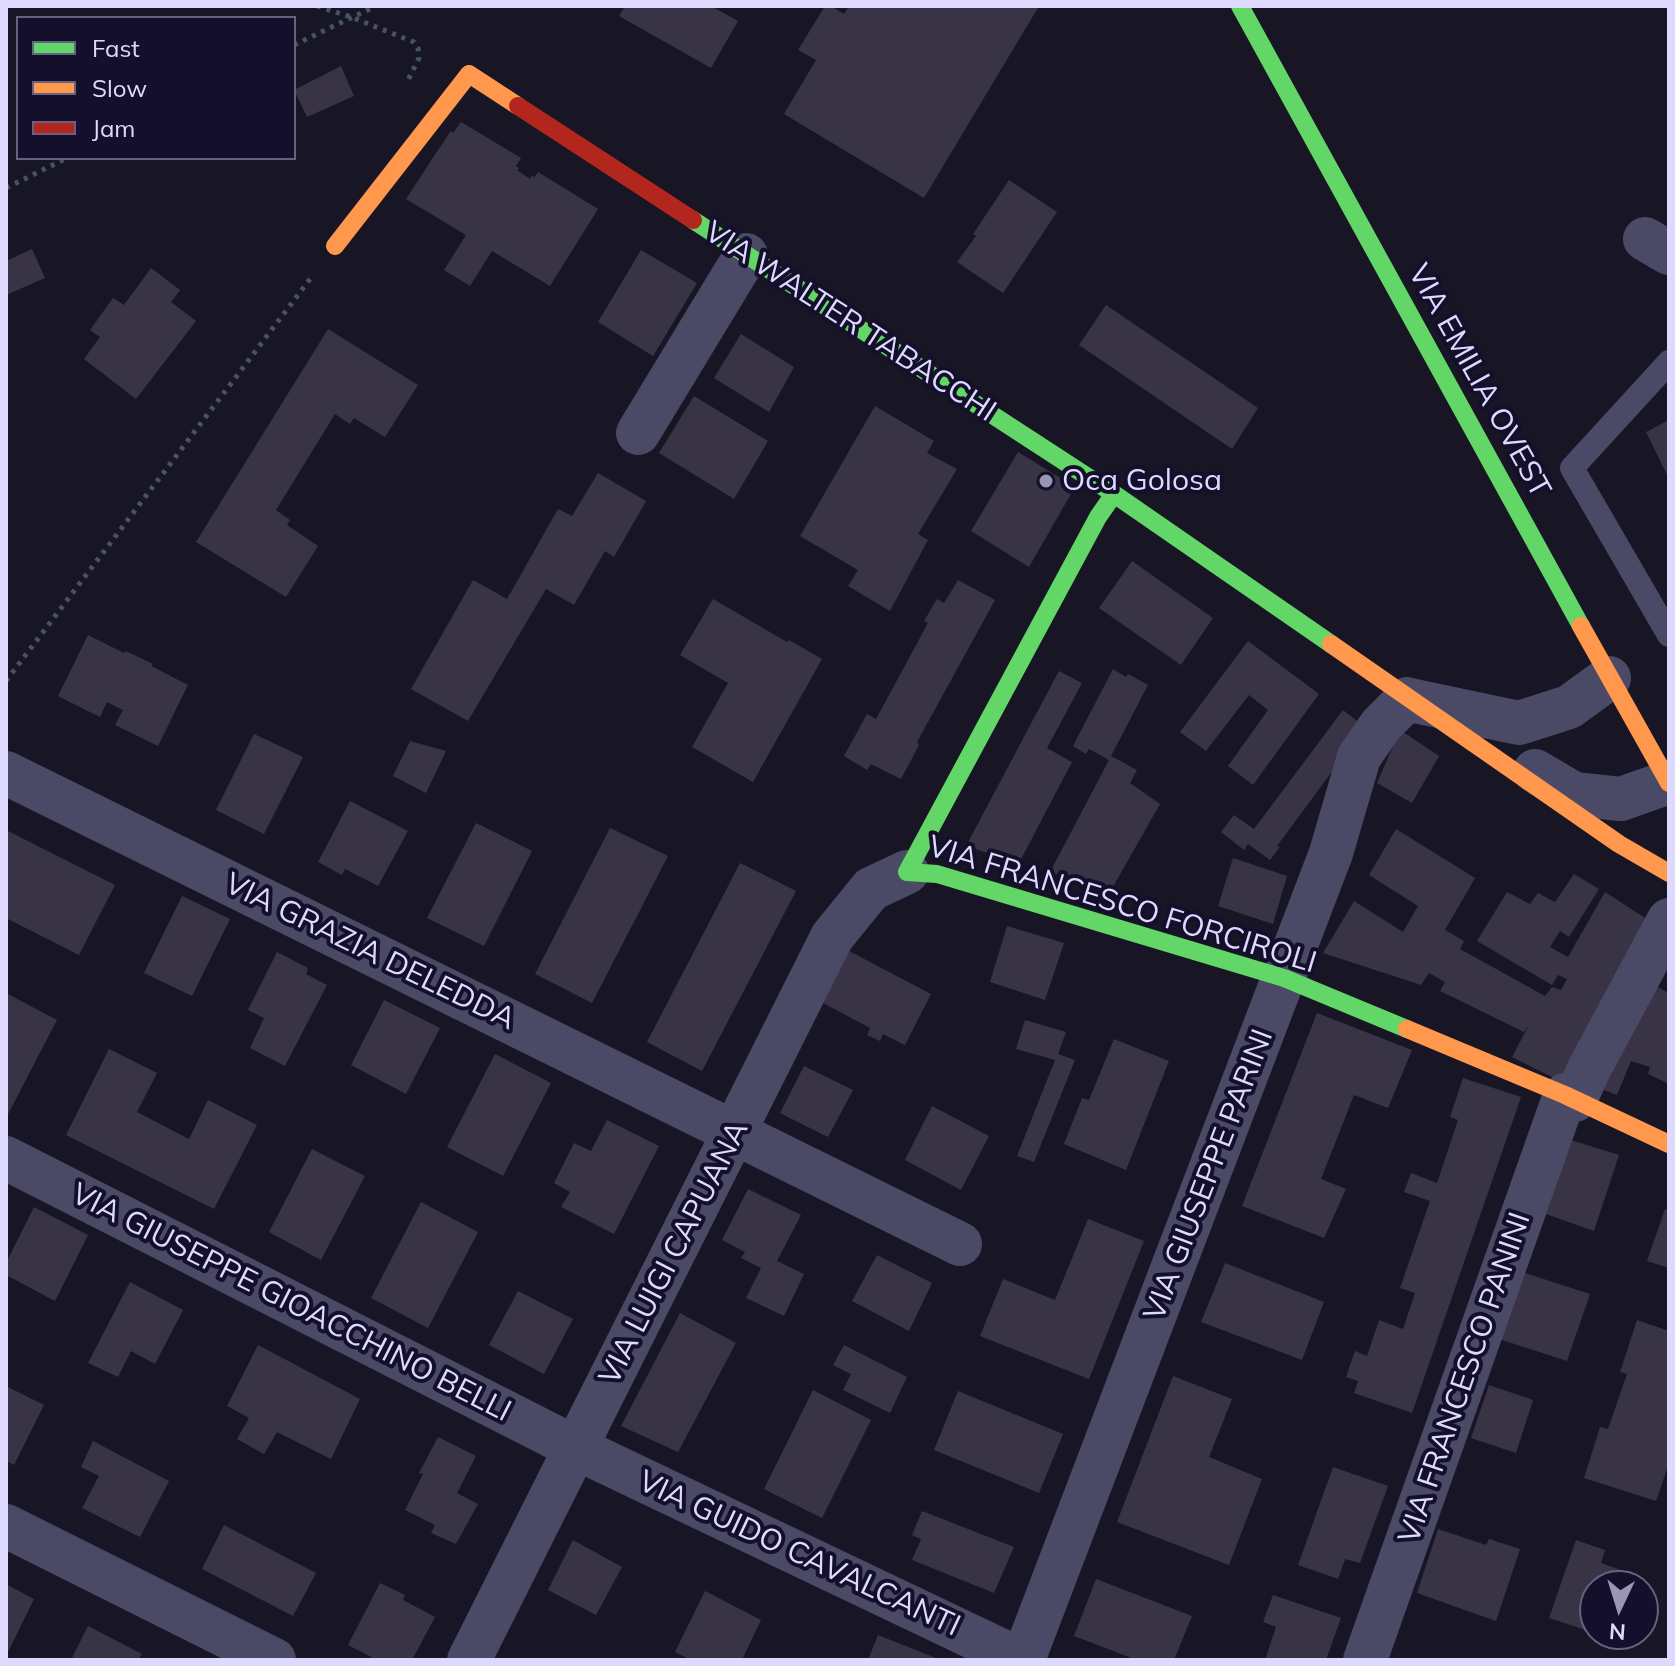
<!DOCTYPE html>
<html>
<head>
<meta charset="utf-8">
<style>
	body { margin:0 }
	#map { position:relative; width:1675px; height:1666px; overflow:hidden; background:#181625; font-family:Mulish,sans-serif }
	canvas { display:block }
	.frame { position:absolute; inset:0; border:8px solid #dedaff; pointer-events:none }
	.legend { position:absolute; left:16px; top:16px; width:280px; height:144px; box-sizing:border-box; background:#14102b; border:2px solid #656180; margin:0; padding:10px 14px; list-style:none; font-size:24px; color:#dedaff }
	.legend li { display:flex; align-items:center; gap:16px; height:40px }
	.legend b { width:40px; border:2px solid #656180 }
	.north { position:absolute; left:1579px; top:1570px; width:80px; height:80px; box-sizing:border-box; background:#14102b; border:2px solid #656180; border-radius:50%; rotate:184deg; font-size:22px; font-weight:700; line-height:32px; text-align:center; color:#dedaff }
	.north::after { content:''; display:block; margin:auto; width:28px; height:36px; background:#9995b3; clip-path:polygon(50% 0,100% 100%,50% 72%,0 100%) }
</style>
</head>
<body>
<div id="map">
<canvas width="1675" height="1666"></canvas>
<div class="frame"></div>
<ul class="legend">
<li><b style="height:10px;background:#63d668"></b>Fast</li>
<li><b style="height:10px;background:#ff974d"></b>Slow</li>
<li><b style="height:10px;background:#b3261e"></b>Jam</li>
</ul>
<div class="north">N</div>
</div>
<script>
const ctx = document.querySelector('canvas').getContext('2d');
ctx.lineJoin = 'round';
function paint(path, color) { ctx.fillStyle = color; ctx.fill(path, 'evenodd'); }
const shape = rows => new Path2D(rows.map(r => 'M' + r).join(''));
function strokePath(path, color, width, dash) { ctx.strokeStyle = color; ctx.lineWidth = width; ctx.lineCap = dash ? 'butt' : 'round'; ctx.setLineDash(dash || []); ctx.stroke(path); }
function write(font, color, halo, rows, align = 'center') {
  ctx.font = font + ' Mulish,sans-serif'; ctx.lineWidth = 8; ctx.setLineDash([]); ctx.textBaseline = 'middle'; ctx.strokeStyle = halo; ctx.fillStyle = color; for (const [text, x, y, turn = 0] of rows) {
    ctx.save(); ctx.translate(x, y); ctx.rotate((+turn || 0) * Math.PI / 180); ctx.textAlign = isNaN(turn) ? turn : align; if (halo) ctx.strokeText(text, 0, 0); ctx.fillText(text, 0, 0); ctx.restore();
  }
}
paint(shape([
	[625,6,711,6,738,21,711,68,619,16],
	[825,6,831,6,844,14,849,6,1039,6,924,198,784,114,816,60,798,50],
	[341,66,354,96,307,117,294,90],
	[461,122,521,158,516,166,519,168,517,170,530,179,532,175,534,178,538,172,598,209,550,286,492,251,470,286,444,270,466,235,406,199,436,153,451,131,453,133],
	[1009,180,1057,212,1003,293,957,262,976,236,973,234],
	[32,249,45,278,6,295,6,261],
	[641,250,697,283,653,356,598,322],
	[151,268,180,290,171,302,196,321,136,399,84,359,100,337,90,330,113,298,124,305],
	[1106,305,1258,408,1232,449,1079,345],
	[328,329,418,385,385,437,354,418,350,424,335,414,276,510,290,520,287,525,318,546,286,597,196,542],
	[741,334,794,367,769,412,714,378],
	[694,396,768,441,734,499,659,453],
	[875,406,934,441,927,453,957,469,918,534,928,540,890,611,848,586,858,570,800,536],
	[1669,420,1669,479,1646,432],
	[1018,452,1075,487,1029,567,971,531],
	[598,473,646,501,614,557,605,551,574,605,546,589,468,721,411,689,473,580,507,599,558,509,572,516],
	[1132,561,1213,618,1181,665,1099,608],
	[958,580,995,600,917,742,919,745,901,779,871,764,867,770,844,756,867,714,876,719,928,623,924,621,937,599,944,603],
	[713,599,787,642,789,640,822,659,753,782,692,747,728,683,680,655],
	[88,635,124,653,126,651,153,664,151,666,188,685,158,746,115,725,123,710,107,702,100,717,58,696],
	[1248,641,1319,694,1253,785,1228,766,1268,710,1249,695,1206,751,1180,732],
	[1113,669,1126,677,1128,674,1148,685,1111,756,1137,770,1130,783,1160,804,1110,892,1050,872,1109,760,1089,749,1086,754,1073,746],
	[1059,671,1082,683,1047,748,1072,762,1019,863,966,846],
	[1343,710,1365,727,1277,846,1280,847,1270,860,1248,844,1244,850,1221,832,1234,815,1254,829],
	[1400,730,1439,756,1412,803,1377,783],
	[254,734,303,757,264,834,216,810],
	[410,741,446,751,426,793,393,776],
	[350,801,408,831,378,886,345,869,342,875,318,862],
	[476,823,532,851,484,946,427,918],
	[610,828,668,856,592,1003,535,974],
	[1396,829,1475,878,1445,930,1464,941,1460,949,1545,996,1552,987,1561,990,1567,979,1558,975,1552,985,1477,941,1507,892,1530,904,1538,893,1555,902,1574,874,1599,889,1569,937,1560,931,1550,947,1568,957,1605,892,1659,927,1570,1086,1512,1057,1530,1023,1524,1032,1440,991,1445,982,1429,973,1421,985,1323,953,1354,901,1403,932,1418,906,1369,875],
	[6,830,115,885,79,955,6,918],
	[1233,858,1287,876,1273,924,1218,906],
	[740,863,796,891,702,1071,647,1042],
	[182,896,230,919,192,996,144,973],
	[1007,926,1064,943,1045,1000,990,982],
	[849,951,931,994,905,1045,883,1034,880,1041,867,1035,870,1028,823,1003],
	[277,952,308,968,306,974,327,985,285,1066,250,1048,264,1018,248,1010],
	[1650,983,1669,993,1669,1084,1648,1074,1650,1067,1631,1061,1617,1095,1591,1085],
	[6,993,57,1020,6,1118],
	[384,1000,440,1028,406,1094,351,1065],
	[1317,1013,1412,1050,1388,1108,1354,1095,1321,1179,1346,1189,1324,1238,1242,1206],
	[1025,1020,1066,1032,1058,1054,1075,1060,1034,1162,1017,1156,1055,1060,1016,1049],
	[1114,1039,1169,1061,1126,1170,1064,1144,1082,1098,1089,1100],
	[109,1049,157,1073,137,1112,189,1139,208,1100,257,1125,214,1209,66,1135],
	[495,1054,551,1083,503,1176,447,1147],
	[804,1066,853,1090,828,1137,780,1113],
	[1463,1078,1521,1097,1412,1413,1354,1393,1358,1381,1346,1377,1355,1351,1367,1356,1379,1320,1403,1329,1415,1293,1400,1288,1430,1201,1404,1192,1411,1173,1437,1183,1458,1120,1450,1117],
	[932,1106,989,1136,961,1190,905,1160],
	[607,1120,659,1146,614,1234,561,1207,570,1192,554,1183,574,1143,591,1151],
	[1571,1140,1619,1155,1594,1231,1546,1214],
	[312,1149,365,1176,321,1260,269,1232],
	[748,1189,801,1215,777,1261,804,1274,784,1316,746,1298,761,1268,741,1258,745,1252,722,1240],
	[421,1202,478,1232,428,1328,371,1298],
	[34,1207,88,1235,55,1301,6,1275,6,1263],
	[1665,1209,1669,1211,1669,1268,1647,1261],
	[1088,1219,1144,1241,1089,1379,980,1336,1003,1279,1055,1300],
	[877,1255,932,1283,909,1331,852,1301],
	[1225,1263,1324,1302,1302,1360,1201,1322],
	[1522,1272,1590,1294,1567,1361,1499,1339],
	[130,1282,183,1310,155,1364,131,1351,118,1377,88,1363],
	[518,1291,573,1319,544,1374,489,1345],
	[680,1313,736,1343,678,1452,621,1426],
	[1637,1320,1669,1331,1669,1463,1656,1501,1584,1478,1600,1427,1608,1429,1627,1374,1620,1372],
	[258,1345,360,1399,331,1459,277,1432,264,1454,237,1439,249,1418,227,1406],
	[844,1345,907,1377,890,1413,843,1390,851,1374,833,1365],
	[1173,1376,1232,1399,1209,1457,1262,1479,1229,1565,1117,1522],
	[1489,1385,1533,1400,1516,1453,1471,1438],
	[6,1386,44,1405,14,1465,6,1461],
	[813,1390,871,1420,822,1518,764,1489],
	[958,1391,1063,1434,1039,1493,934,1450],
	[438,1437,476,1456,457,1493,478,1504,456,1544,431,1533,435,1525,405,1510,423,1474,419,1473],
	[93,1441,169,1481,140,1537,82,1508,99,1476,81,1467],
	[1333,1467,1388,1486,1360,1563,1345,1559,1338,1579,1298,1565],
	[922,1511,1014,1547,994,1593,912,1560,921,1539,912,1535],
	[224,1525,316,1573,293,1616,202,1569],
	[1438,1529,1486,1545,1489,1539,1520,1549,1496,1621,1417,1593],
	[573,1540,622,1567,596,1615,548,1590],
	[1576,1540,1605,1550,1601,1563,1632,1574,1628,1586,1595,1586,1595,1633,1549,1618],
	[1096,1579,1192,1616,1174,1660,1137,1660,1074,1636],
	[380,1583,405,1595,403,1600,435,1617,412,1660,377,1660,348,1645],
	[6,1584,34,1599,6,1656],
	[705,1591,761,1620,742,1660,691,1660,675,1652],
	[1273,1595,1341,1618,1326,1660,1265,1660,1276,1627,1263,1622],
	[88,1626,142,1654,138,1660,71,1660],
	[878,1635,941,1660,868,1660]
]), '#383446');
strokePath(shape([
	[317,6,351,17,414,42,418,48,419,58,408,80],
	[294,45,376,6],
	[6,188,67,158],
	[6,681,310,279]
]), '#455364', 5, [4, 6]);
strokePath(shape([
	[1669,362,1572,468,1669,635]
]), '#4b4a66', 24);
strokePath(shape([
	[1645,239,1669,253],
	[638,433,746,255],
	[1410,700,1519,723,1569,707,1609,678],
	[1535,771,1574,794,1621,799,1669,782],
	[6,773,960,1244],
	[1575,1100,1589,1069,1669,920],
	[6,1158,576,1448,1021,1660],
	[6,1526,274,1660],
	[469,1660,832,937,871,889,907,872],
	[1023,1660,1331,853,1359,757,1381,725,1407,699],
	[1365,1660,1565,1095]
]), '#4b4a66', 44);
strokePath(shape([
	[1240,6,1581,626],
	[693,220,1114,494,1331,644],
	[1114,494,1098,517,907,872,937,874,1284,978,1407,1029]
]), '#63d668', 18);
strokePath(shape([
	[335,246,469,74,518,106],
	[1581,626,1669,783],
	[1331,644,1619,844,1669,873],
	[1407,1029,1565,1095,1669,1144]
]), '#ff974d', 18);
strokePath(shape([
	[518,106,693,220]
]), '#b3261e', 18);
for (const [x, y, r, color] of [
	[1046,481,8,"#9995b3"]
]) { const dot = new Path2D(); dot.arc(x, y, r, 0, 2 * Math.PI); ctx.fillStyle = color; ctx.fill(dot); strokePath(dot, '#14102b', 3); }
write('30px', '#dedaff', '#14102b', [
	["VIA WALTER TABACCHI",850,322,33],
	["VIA EMILIA OVEST",1479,381,61],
	["VIA FRANCESCO FORCIROLI",1122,905,17],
	["VIA GRAZIA DELEDDA",370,952,26],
	["VIA GIUSEPPE PARINI",1209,1175,-69],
	["VIA LUIGI CAPUANA",674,1253,-63],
	["VIA GIUSEPPE GIOACCHINO BELLI",291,1303,27],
	["VIA FRANCESCO PANINI",1465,1378,-71],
	["VIA GUIDO CAVALCANTI",799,1554,25]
]);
write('30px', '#dedaff', '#14102b', [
	["Oca Golosa",1062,481]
], 'left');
</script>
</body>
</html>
